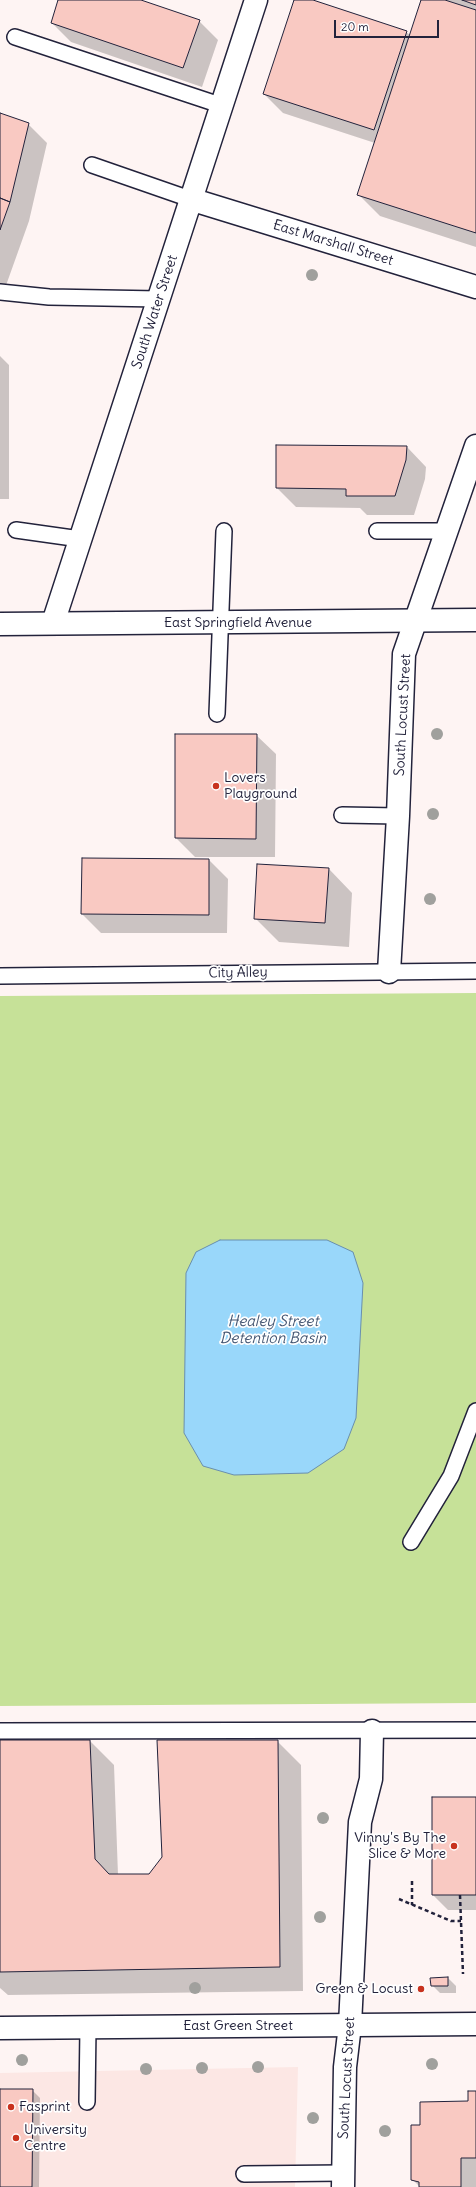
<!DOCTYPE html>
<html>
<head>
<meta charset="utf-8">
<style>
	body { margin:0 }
	#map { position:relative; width:476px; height:2187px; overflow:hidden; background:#fef4f3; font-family:Delius,sans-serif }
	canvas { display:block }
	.scale { position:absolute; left:334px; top:20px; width:105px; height:18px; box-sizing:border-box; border:2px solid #22223b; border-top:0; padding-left:5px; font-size:12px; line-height:14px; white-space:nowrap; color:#22223b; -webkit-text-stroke:3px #fff; paint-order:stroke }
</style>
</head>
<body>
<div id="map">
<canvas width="476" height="2187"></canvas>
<div class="scale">20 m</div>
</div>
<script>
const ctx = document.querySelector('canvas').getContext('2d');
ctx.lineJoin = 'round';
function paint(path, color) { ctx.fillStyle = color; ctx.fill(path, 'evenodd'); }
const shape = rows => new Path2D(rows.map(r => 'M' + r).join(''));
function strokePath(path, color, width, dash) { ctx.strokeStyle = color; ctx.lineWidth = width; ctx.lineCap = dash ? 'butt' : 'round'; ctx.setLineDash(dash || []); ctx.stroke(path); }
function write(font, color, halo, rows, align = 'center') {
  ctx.font = font + ' Delius,sans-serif'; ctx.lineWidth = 3.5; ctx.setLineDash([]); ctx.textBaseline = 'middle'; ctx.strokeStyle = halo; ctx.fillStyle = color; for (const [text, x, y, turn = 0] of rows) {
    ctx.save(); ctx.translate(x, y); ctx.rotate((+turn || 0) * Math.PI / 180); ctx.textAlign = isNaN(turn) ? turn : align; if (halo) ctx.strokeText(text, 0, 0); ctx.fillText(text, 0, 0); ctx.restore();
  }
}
paint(shape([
	[298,2067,295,2187,0,2187,0,2073]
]), '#fce7e4');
paint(shape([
	[476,993,476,1703,0,1706,0,996]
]), '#c6e198');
const water = shape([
	[220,1240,327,1240,353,1252,363,1283,356,1418,344,1449,308,1473,234,1475,203,1466,184,1433,186,1273,196,1252,220,1240]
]);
paint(water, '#99d7fa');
strokePath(water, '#698fae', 1);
paint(shape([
	[59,0,137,0,199,21,218,40,202,87,71,42,52,23],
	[295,0,309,0,406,32,410,35,422,0,476,0,476,247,380,216,358,194,375,143,283,113,264,94],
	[0,114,28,124,47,143,29,221,4,291,0,290],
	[0,356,9,365,9,499,0,499],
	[407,447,426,467,425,479,414,515,367,515,360,508,296,507,277,488],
	[256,735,276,754,275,857,195,857,176,838],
	[209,860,228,879,227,933,101,933,82,914],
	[329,869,352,893,349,947,279,942,255,918],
	[0,1741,90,1741,114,1765,118,1875,149,1875,277,1741,301,1765,303,1991,8,1995,0,1988],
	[476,1798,476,1910,448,1910,433,1895],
	[448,1978,456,1986,456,1993,440,1993,432,1985],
	[0,2090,32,2090,40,2098,39,2187,0,2187],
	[476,2092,476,2187,420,2187,412,2179,421,2126,469,2102]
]), '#0003');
const building = shape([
	[58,0,141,0,200,20,183,68,51,23,58,0],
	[294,0,313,0,407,31,374,130,263,94,294,0],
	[421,0,445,0,476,10,476,233,357,195,421,0],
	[462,0,476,0,476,5,462,0],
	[0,113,29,123,10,202,0,198,0,113],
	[0,198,10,202,0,230,0,198],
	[276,445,407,446,406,460,395,496,346,496,346,489,276,488,276,445],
	[175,734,257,734,256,839,175,838,175,734],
	[82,858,209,859,209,915,81,914,82,858],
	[257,864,329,868,325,923,254,919,257,864],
	[0,1740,90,1740,95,1859,109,1874,149,1874,162,1857,157,1740,278,1740,280,1967,0,1972,0,1740],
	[432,1797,476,1797,476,1895,432,1895,432,1797],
	[448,1977,448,1986,431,1986,430,1978,448,1977],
	[0,2089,33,2089,32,2187,0,2187,0,2089],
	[468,2091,476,2091,476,2158,461,2158,461,2187,419,2187,419,2182,411,2180,411,2125,420,2125,420,2102,468,2101,468,2091]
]);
paint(building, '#f9c9c2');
strokePath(building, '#22223b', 1);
const service = shape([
	[15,37,220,105],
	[92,165,190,199],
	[0,292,49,297,159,299],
	[16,530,80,539],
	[377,531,447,531],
	[217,714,224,531],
	[342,815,398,816],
	[0,976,476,971],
	[411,1542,451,1476,476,1411],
	[0,1731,476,1730],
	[87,2102,88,2027],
	[244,2174,343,2173]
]);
const minor = shape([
	[190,199,476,287],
	[53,623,256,0],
	[389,972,398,816,404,654,476,446],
	[343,2187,345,2067,350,2025,360,1822,371,1779,372,1731]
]);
const tertiary = shape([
	[0,2028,476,2024]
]);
const secondary = shape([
	[0,624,476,620]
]);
strokePath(service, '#22223b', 18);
strokePath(minor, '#22223b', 25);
strokePath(tertiary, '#22223b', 25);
strokePath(secondary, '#22223b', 25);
strokePath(shape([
	[412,1881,412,1905],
	[460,1895,463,1974],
	[399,1899,451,1921,461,1921]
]), '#22223b', 2.5, [4, 3]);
strokePath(service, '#fff', 15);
strokePath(minor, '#fff', 22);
strokePath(tertiary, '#fff', 22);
strokePath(secondary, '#fff', 22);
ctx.fillStyle = '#a0a09d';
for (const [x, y] of [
	[312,275],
	[437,734],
	[433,814],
	[430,899],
	[323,1818],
	[320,1917],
	[195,1988],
	[22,2060],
	[432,2064],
	[258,2067],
	[202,2068],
	[146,2069],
	[313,2118],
	[385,2131]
]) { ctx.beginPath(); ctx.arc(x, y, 6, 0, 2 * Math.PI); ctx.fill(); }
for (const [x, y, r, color] of [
	[216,786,4,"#c8321e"],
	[454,1846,4,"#c8321e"],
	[421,1989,4,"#c8321e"],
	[11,2107,4,"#c8321e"],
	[16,2138,4,"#c8321e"]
]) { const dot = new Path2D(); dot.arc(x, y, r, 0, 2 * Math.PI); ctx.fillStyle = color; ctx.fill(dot); strokePath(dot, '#fff', 1.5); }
write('14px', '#22223b', '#fff', [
	["East Marshall Street",333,243,17],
	["South Water Street",155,312,-72],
	["East Springfield Avenue",238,623],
	["South Locust Street",403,715,-87],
	["City Alley",238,973,-1],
	["East Green Street",238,2026],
	["South Locust Street",347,2078,-87]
]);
write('14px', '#22223b', '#fff', [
	["Lovers",224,778],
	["Playground",224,794],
	["Vinny's By The",446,1838,"right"],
	["Slice & More",446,1854,"right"],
	["Green & Locust",413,1989,"right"],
	["Fasprint",19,2107],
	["University",24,2130],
	["Centre",24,2146]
], 'left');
write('italic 15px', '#465874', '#fff', [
	["Healey Street",273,1322],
	["Detention Basin",273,1339]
]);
</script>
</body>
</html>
